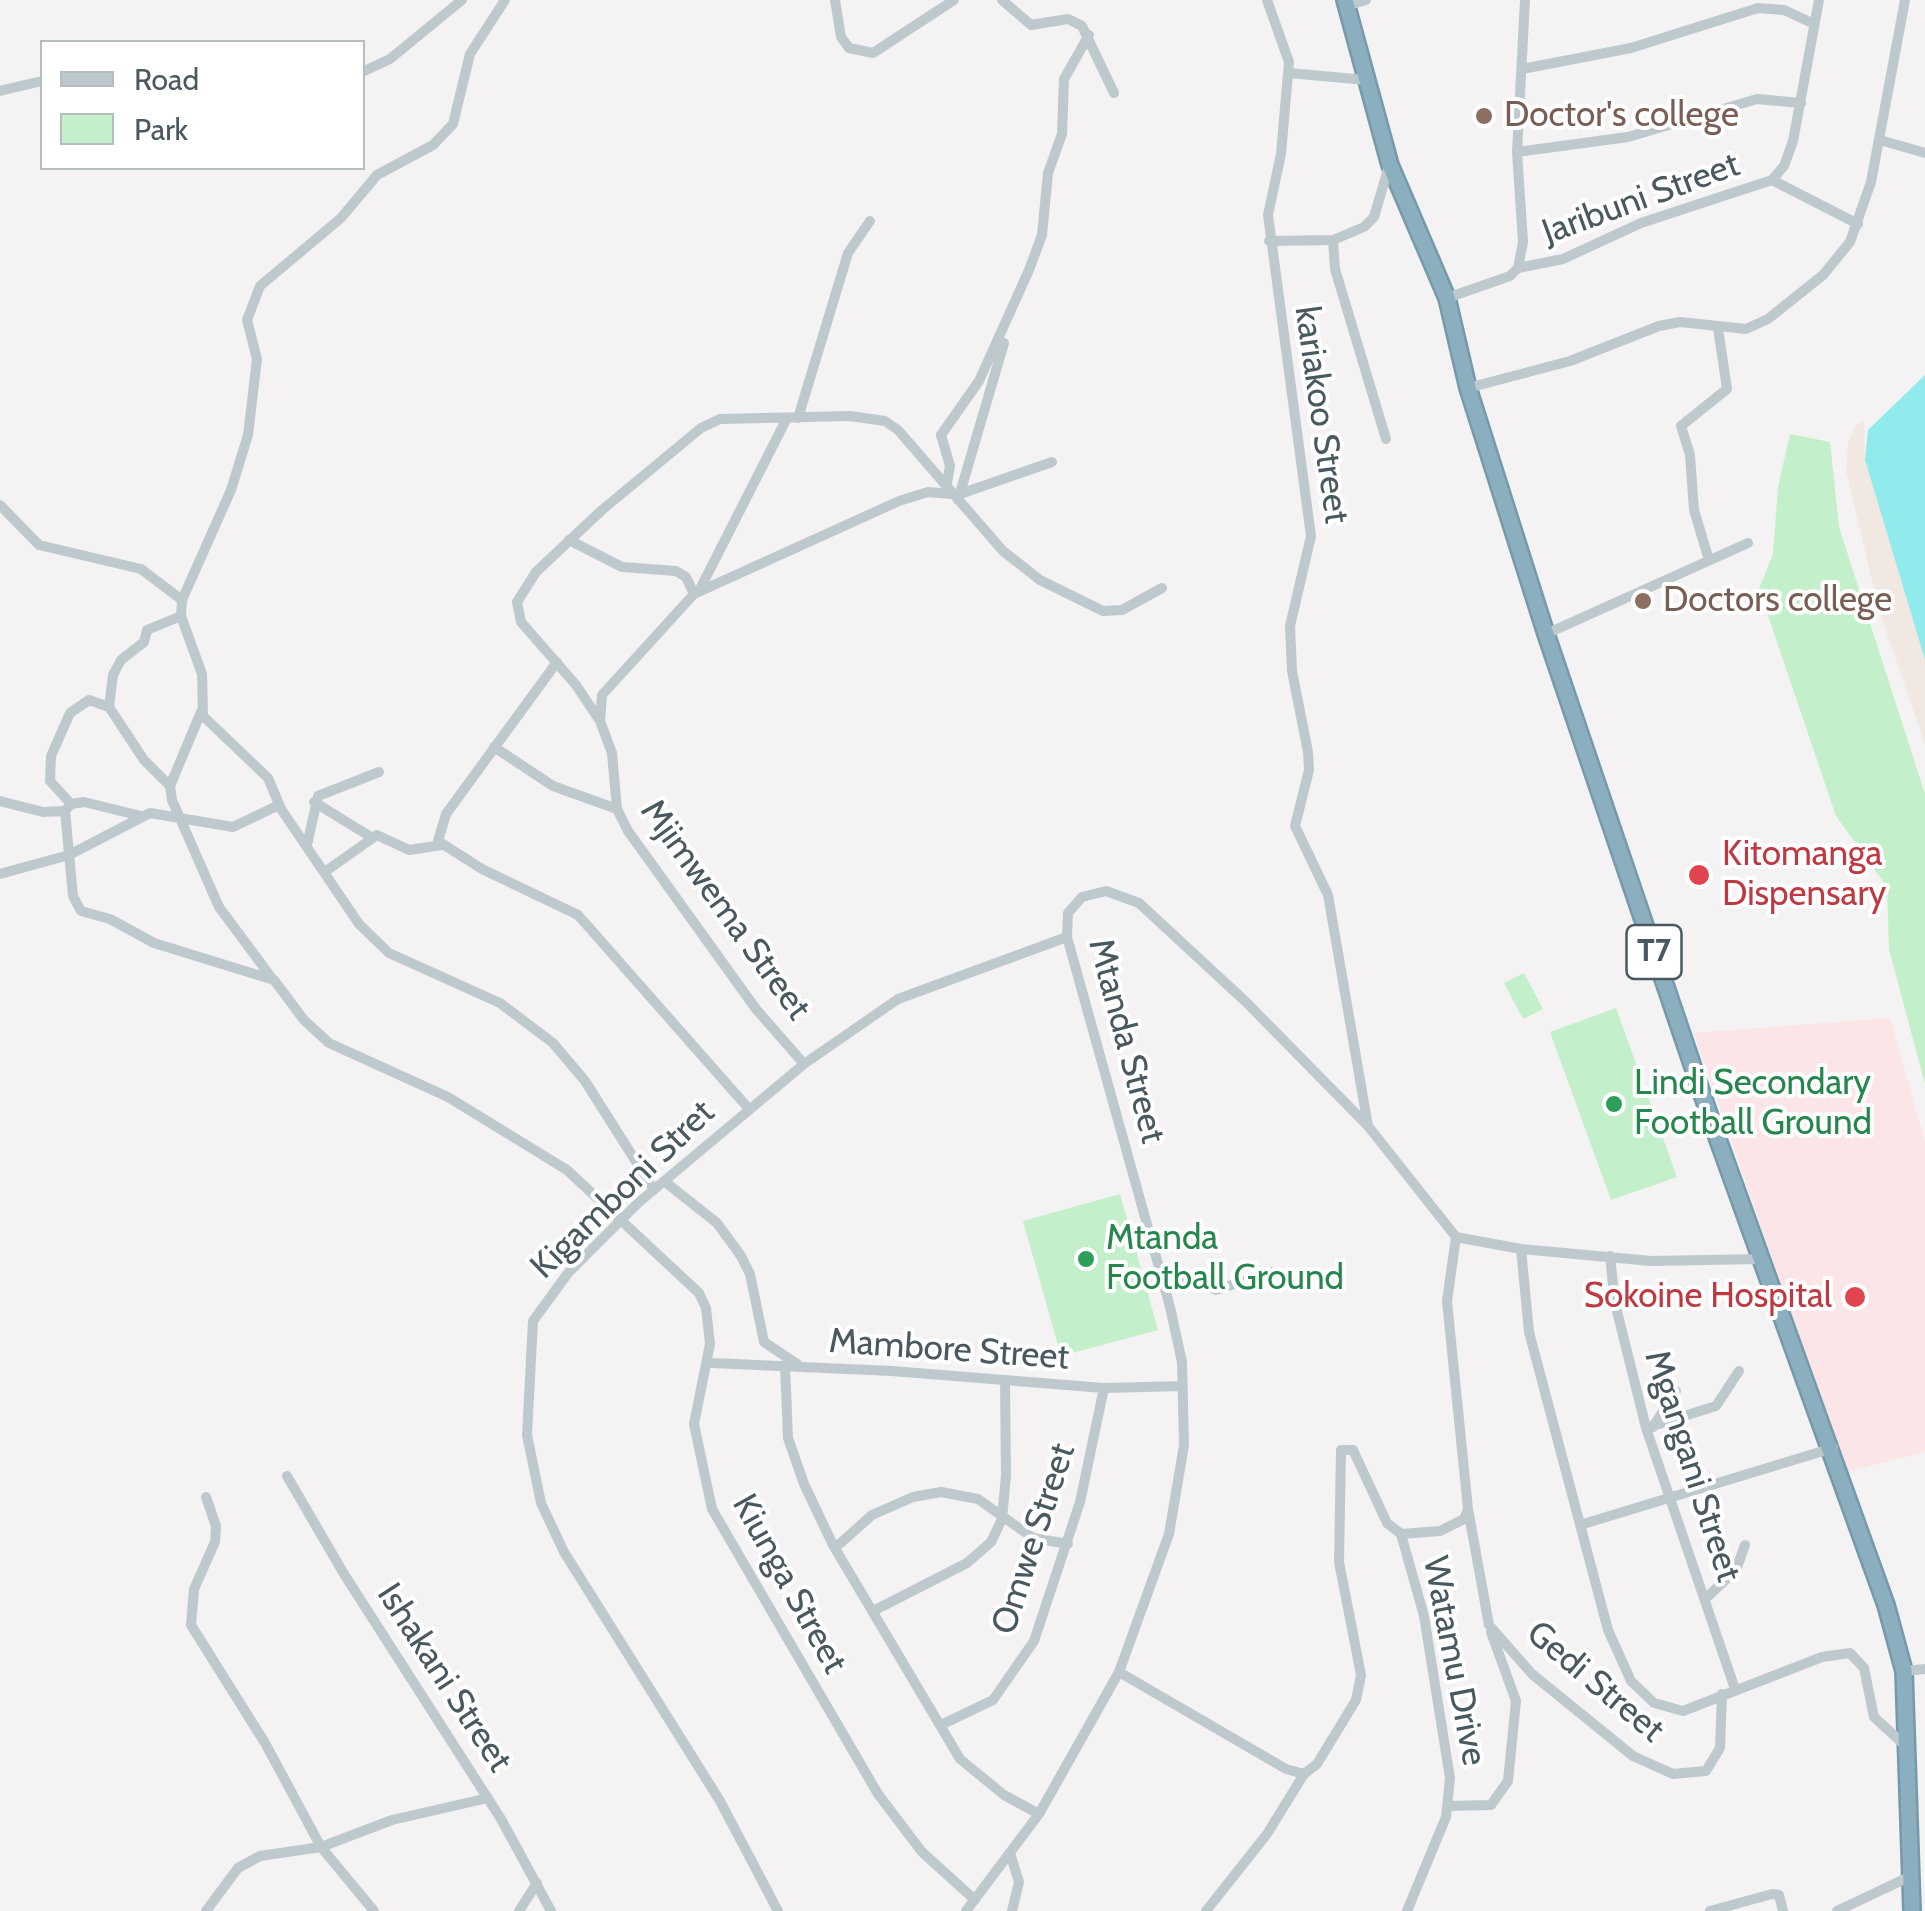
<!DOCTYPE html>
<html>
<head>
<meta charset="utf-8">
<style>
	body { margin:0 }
	#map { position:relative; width:1925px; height:1911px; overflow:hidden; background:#f4f2f2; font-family:Cabin,sans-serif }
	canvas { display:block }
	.legend { position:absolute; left:40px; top:40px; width:325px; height:130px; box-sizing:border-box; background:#fff; border:2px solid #b7bdbf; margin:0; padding:12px 18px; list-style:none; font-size:30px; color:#4a595f }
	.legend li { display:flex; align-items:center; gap:20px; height:50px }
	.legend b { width:50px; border:2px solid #b7bdbf }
</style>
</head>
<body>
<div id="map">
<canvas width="1925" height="1911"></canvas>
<ul class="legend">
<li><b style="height:12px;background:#bec9ce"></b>Road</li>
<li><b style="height:28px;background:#c3efcb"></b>Park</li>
</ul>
</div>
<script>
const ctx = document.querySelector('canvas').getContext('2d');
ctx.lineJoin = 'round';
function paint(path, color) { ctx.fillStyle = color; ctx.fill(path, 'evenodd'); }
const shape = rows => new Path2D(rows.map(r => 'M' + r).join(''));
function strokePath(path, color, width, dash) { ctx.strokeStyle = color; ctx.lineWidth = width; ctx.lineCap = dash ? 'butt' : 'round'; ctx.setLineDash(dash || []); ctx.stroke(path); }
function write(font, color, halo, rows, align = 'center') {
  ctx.font = font + ' Cabin,sans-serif'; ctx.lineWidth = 8; ctx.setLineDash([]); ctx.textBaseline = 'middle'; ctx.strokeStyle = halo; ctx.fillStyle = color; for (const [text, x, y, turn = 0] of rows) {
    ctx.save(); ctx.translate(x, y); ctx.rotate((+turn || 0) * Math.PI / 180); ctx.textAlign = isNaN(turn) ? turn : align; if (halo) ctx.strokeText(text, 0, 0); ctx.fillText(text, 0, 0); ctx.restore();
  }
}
paint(shape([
	[1890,1018,1925,1142,1925,1452,1846,1472,1694,1033]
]), '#fbe5e7');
paint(shape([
	[1790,434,1830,442,1839,527,1925,794,1925,1084,1889,949,1887,887,1836,816,1759,589,1773,554,1778,487],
	[1524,973,1543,1009,1523,1019,1504,983],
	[1616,1008,1677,1177,1611,1200,1550,1032],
	[1120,1194,1158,1330,1061,1356,1023,1221]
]), '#c3efcb');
paint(shape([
	[1864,420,1865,460,1925,660,1925,745,1879,610,1846,470,1848,443,1855,426]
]), '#f1e9e1');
paint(shape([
	[1925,375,1925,660,1865,460,1868,430]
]), '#91eaeb');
const highway = shape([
	[1345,0,1390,165,1447,298,1468,388,1546,634,1712,1123,1886,1605,1904,1671,1912,1911]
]);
strokePath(highway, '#769aab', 20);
strokePath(shape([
	[505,0,470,54,453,124,433,145,377,175,341,218,260,286,247,320,257,359,248,435,231,490,182,600,181,616,202,674,203,716,268,778,281,809,359,924,389,953,500,1003,553,1043,585,1081,654,1190],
	[835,0,841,37,849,48,873,53,954,0],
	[1002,0,1031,25,1068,19,1082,26,1114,93],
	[1267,0,1289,62,1281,154,1268,215,1311,536,1290,626,1292,671,1308,752,1309,770,1295,826,1328,895,1368,1126],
	[1346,6,1366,0],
	[1522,69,1631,48,1758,8,1784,10,1812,23],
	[362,72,390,59,462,0],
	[1289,73,1366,80],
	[0,91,42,81],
	[1880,140,1925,153],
	[1517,152,1628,137,1757,99,1801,103],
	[1772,180,1858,224],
	[1269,241,1333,240],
	[1518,268,1563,259,1641,223,1772,180,1784,166,1793,141,1819,0],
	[1447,298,1510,276,1518,268,1523,242,1517,152,1525,0],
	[1468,388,1570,361,1659,326,1680,322,1746,329,1768,319,1823,275,1850,242,1871,182,1905,0],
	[798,418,848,253,870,221],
	[1386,439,1335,269,1333,240,1364,227,1374,217,1389,166],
	[946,488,950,466,941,435,979,381,1029,270,1042,235,1048,173,1062,134,1064,79,1089,35],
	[960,494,1052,462],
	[958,500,1004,343],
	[0,505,39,545,141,569,182,600],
	[569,540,622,567,676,571,686,577,694,594],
	[1709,560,1694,510,1690,455,1681,426,1727,389,1718,328],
	[699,591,787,418],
	[1546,634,1748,543],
	[557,662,446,814,438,841,482,869,578,915,749,1109],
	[109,707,113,675,121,660,144,642,147,630,181,616],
	[201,712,170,786,172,800,219,907,271,977],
	[600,721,576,685,521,622,517,602,536,572,602,510,701,428,720,419,850,416,885,421,898,430,1003,551,1040,580,1103,611,1122,610,1162,588],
	[494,747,553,786,617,809],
	[0,801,43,812,65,811],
	[314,802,371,837],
	[71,804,50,781,51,756,70,713,89,700,109,707,144,760,170,786],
	[141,816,84,802,71,804,65,811,73,896,81,911,110,919,154,943,274,980,304,1020,329,1043,448,1097,567,1170,699,1293,706,1308,710,1344,694,1424,712,1509,878,1794,922,1852,975,1900],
	[307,845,318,796,379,772],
	[326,871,377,835,409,850,442,845],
	[0,874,69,855,150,813,233,827,279,805],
	[804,1064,756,1009,628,831,617,809,612,753,600,721,602,695,694,594,899,501,928,492,951,494],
	[664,1181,717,1223,741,1256,750,1274,764,1342,797,1364],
	[1521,1249,1529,1332,1608,1630,1631,1681,1654,1703,1683,1711,1822,1657,1850,1653,1864,1668,1874,1717,1909,1749],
	[1610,1256,1615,1303,1646,1428,1735,1689],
	[1159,1266,1216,1290,1271,1272],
	[712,1363,892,1371,1104,1388,1183,1386],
	[785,1366,788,1438,804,1484,833,1545,960,1759,1004,1795,1039,1814],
	[1653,1427,1676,1391],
	[1646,1428,1716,1406,1739,1371],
	[287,1476,344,1574,501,1819,551,1911],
	[206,1497,216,1526,215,1542,194,1589,191,1625,265,1743,321,1847,374,1911],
	[1468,1509,1489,1625,1532,1674,1633,1756,1673,1774,1706,1771,1720,1748,1722,1694],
	[1580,1525,1833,1448],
	[1401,1534,1424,1616,1450,1778,1446,1817,1407,1911],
	[835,1548,872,1515,913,1497,941,1492,978,1499,1033,1538,1068,1544],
	[1705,1599,1736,1570,1745,1545],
	[873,1611,967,1563,991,1542,1002,1519,1006,1475,1005,1380],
	[1904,1671,1925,1669],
	[1119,1672,1286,1769,1304,1774,1317,1764,1356,1700,1361,1675,1339,1562,1341,1450,1353,1450,1387,1523,1401,1534,1440,1531,1464,1519,1468,1509,1447,1301,1456,1237],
	[943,1724,993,1700,1034,1641,1080,1502,1104,1388],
	[1448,1806,1491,1805,1508,1781,1516,1701,1491,1632],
	[1010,1853,1019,1882,1012,1911],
	[206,1911,238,1868,260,1856,321,1847,392,1820,488,1798],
	[519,1911,537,1883],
	[778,1911,720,1801,564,1552,541,1503,527,1435,533,1321,568,1273,638,1203,804,1064,898,999,1067,937],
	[966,1911,1039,1814,1119,1672,1169,1534,1184,1445,1182,1362,1170,1307,1067,937,1068,913,1082,897,1106,891,1139,903,1246,1002,1368,1126,1456,1237,1521,1249,1651,1261,1760,1259],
	[1206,1911,1267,1834,1304,1774],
	[1710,1911,1772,1894,1779,1895,1783,1911],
	[1837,1911,1911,1876]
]), '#bec9ce', 10);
strokePath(highway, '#8bafbf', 15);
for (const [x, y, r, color] of [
	[1484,116,10,"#8d6e63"],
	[1643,601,10,"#8d6e63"],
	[1699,875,12,"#e0444e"],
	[1614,1104,10,"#2e9e5b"],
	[1086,1259,10,"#2e9e5b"],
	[1855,1297,12,"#e0444e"]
]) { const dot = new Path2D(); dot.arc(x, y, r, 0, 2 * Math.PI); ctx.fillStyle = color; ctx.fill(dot); strokePath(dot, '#fff', 4); }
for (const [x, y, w] of [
	[1654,952,55]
]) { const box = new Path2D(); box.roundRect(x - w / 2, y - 27, w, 54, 8); ctx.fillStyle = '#fff'; ctx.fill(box); strokePath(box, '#4a595f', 2.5); }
write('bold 32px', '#4a595f', null, [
	["T7",1654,952]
]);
write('35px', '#785e54', '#fff', [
	["Doctor's college",1504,116],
	["Doctors college",1663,601]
], 'left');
write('35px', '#4a595f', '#fff', [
	["Jaribuni Street",1641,199,-20],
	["kariakoo Street",1321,415,82],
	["Mjimwema Street",725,910,54],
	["Mtanda Street",1126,1041,75],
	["Kigamboni Stret",623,1190,-44],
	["Mambore Street",949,1350,4],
	["Mgangani Street",1692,1466,72],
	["Omwe Street",1034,1539,-72],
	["Kiunga Street",789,1584,61],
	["Watamu Drive",1454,1661,79],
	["Ishakani Street",444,1678,57],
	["Gedi Street",1595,1682,40]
]);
write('35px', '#be3a42', '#fff', [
	["Kitomanga",1722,855],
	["Dispensary",1722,895],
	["Sokoine Hospital",1832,1297,"right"]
], 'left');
write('35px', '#27864d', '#fff', [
	["Lindi Secondary",1634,1084],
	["Football Ground",1634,1124],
	["Mtanda",1106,1239],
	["Football Ground",1106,1279]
], 'left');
</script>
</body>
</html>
